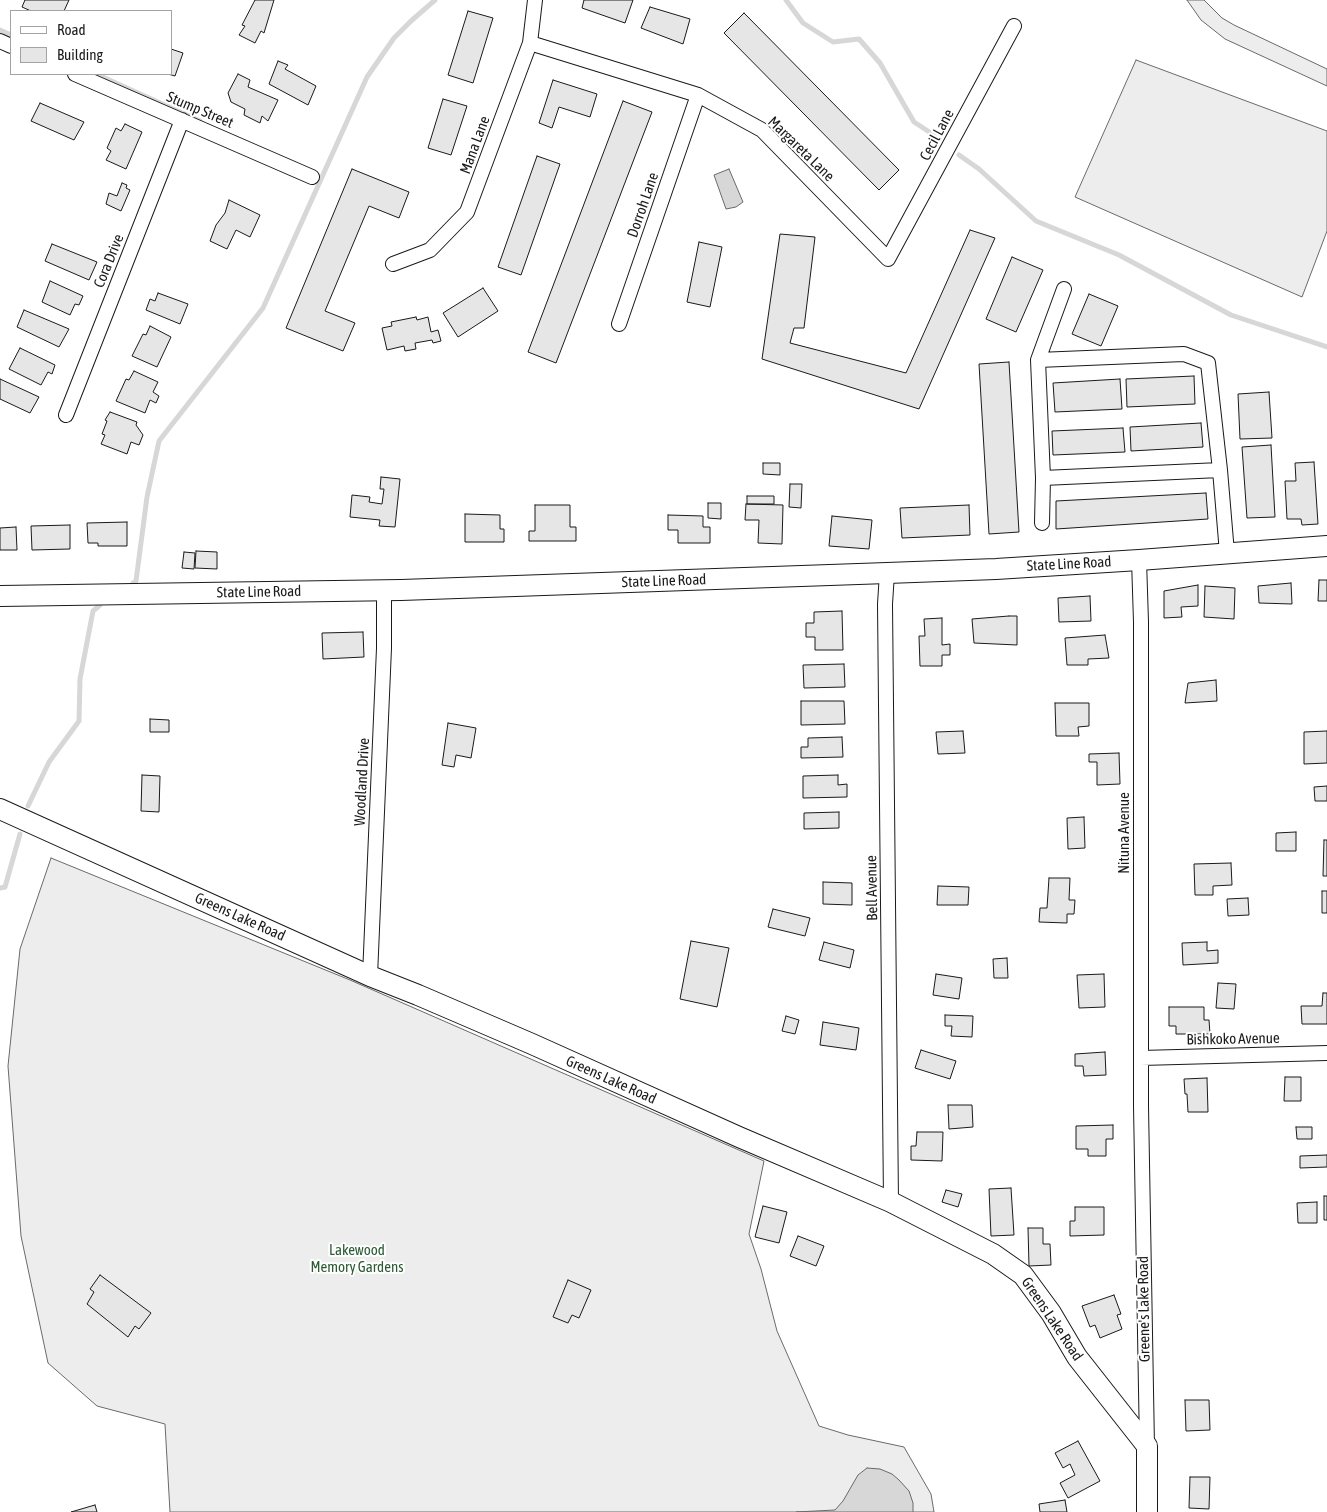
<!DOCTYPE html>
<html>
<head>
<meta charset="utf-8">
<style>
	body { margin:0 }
	#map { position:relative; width:1327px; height:1512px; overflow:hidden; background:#fff; font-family:"Asap Condensed",sans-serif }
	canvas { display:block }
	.legend { position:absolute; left:10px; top:10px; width:162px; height:65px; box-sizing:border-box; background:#fff; border:1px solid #a3a3a3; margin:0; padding:6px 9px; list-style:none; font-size:15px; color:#1a1a1a }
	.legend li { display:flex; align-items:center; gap:10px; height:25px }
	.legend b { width:25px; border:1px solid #a3a3a3 }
</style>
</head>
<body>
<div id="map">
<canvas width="1327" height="1512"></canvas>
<ul class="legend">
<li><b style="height:6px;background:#fff"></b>Road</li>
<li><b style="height:14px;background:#e6e6e6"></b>Building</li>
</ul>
</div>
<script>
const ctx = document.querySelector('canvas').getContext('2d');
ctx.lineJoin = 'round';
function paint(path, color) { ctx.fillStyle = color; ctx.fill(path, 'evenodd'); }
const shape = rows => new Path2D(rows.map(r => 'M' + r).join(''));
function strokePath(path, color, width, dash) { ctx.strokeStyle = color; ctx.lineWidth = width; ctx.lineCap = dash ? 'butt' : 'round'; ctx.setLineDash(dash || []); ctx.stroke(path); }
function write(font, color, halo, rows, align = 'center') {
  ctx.font = font + ' "Asap Condensed",sans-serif'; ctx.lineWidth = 4; ctx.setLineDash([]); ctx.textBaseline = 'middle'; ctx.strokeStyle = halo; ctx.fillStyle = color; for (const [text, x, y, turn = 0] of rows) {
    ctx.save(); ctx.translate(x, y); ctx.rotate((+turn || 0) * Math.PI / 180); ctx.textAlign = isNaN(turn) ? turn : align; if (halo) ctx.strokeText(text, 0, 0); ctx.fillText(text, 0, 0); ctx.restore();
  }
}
const built = shape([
	[1187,0,1204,0,1222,18,1234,25,1327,69,1327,86,1225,39,1201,20,1187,0],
	[1136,60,1327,131,1327,231,1302,297,1075,197,1136,60],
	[51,858,350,980,764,1161,749,1234,761,1269,777,1331,819,1426,848,1435,904,1447,931,1494,934,1512,170,1512,165,1424,97,1406,48,1363,21,1236,8,1066,20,949,51,858]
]);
paint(built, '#ededed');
strokePath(built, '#6a6a6a', 1);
const water = shape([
	[729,169,743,202,736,207,726,209,714,175,729,169],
	[867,1468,880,1469,892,1474,899,1480,909,1491,913,1503,913,1512,796,1512,835,1510,843,1501,858,1475,867,1468]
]);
paint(water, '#d7d7d7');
strokePath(water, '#6a6a6a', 1);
strokePath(shape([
	[786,0,803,23,833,42,859,39,880,63,914,122,934,135],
	[0,30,11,35],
	[96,74,200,121],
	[959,155,979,169,1036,221,1119,255,1231,315,1327,347],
	[133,583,136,581,147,497,159,441,263,308,367,77,394,38,411,21,435,0],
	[28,806,49,762,79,721,80,679,93,611,100,605],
	[0,888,5,887,20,834]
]), '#d7d7d7', 5);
const building = shape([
	[25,0,69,0,64,11,31,11,22,7,25,0],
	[255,0,274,0,264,33,261,31,255,43,239,35,245,26,242,25,255,0],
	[584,0,633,0,625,23,582,8,584,0],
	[650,7,690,19,683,44,641,28,650,7],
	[468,11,493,18,473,83,448,75,468,11],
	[744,13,899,170,879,190,724,33,744,13],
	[171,49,183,53,175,76,168,74,171,74,171,49],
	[278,61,288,65,285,69,316,86,308,105,269,84,278,61],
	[238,74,250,80,248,87,278,100,268,121,262,116,260,123,244,115,245,109,231,102,228,93,238,74],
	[553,80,597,94,590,117,559,107,552,128,539,123,553,80],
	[443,99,467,106,451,155,428,148,443,99],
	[623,101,652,112,556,363,528,352,623,101],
	[40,103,84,122,74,140,31,121,40,103],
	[125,124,142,132,126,169,106,160,111,151,107,148,116,128,121,131,125,124],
	[537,156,560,164,521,275,498,267,537,156],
	[352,169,409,192,399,218,369,206,325,311,355,323,343,351,286,328,352,169],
	[122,183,127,185,126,188,130,190,121,211,106,204,109,193,117,196,122,183],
	[229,200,260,215,250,237,236,230,227,249,210,241,216,225,225,213,229,200],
	[970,230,995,238,919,409,762,359,780,234,815,237,804,328,794,328,790,343,906,373,970,230],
	[699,242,722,247,710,307,687,302,699,242],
	[52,244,97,262,89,280,45,261,52,244],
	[1012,257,1043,270,1016,332,986,319,1012,257],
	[50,281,83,296,79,305,75,304,70,315,42,302,50,281],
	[483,288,498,311,458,337,443,313,483,288],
	[158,293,188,304,180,324,146,310,150,299,155,301,158,293],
	[1089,294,1118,306,1101,346,1072,334,1089,294],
	[24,310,69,329,59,347,17,327,24,310],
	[416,317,417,320,428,317,431,332,438,330,441,341,433,343,432,340,415,343,416,349,405,351,404,346,387,350,382,328,392,326,391,322,416,317],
	[150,326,171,337,157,367,132,356,143,334,146,335,150,326],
	[20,348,55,365,52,374,48,372,41,385,9,369,20,348],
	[1009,362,1019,532,989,534,979,364,1009,362],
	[134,371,158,382,153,392,159,396,156,403,150,400,145,413,116,401,126,379,129,380,134,371],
	[1194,376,1195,404,1127,407,1126,379,1194,376],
	[0,379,39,397,30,413,0,399,0,379],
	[1120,379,1122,409,1055,412,1053,383,1120,379],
	[1269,392,1272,438,1240,439,1238,394,1269,392],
	[110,412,137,422,136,425,143,435,139,445,131,442,127,454,101,444,105,435,102,434,107,421,105,420,110,412],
	[1201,423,1203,447,1131,451,1130,427,1201,423],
	[1123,428,1125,452,1053,455,1052,431,1123,428],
	[1271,445,1275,517,1247,518,1242,447,1271,445],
	[1314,462,1318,524,1302,525,1301,519,1287,519,1285,481,1296,481,1295,463,1314,462],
	[763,463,780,463,780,475,763,474,763,463],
	[381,477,400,479,395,527,379,526,380,520,350,517,352,495,370,497,369,502,382,504,384,489,380,489,381,477],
	[790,484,802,484,801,508,789,507,790,484],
	[1206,493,1208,519,1056,529,1056,501,1206,493],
	[747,496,774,496,774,504,747,504,747,496],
	[708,503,721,503,721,519,708,518,708,503],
	[746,504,783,505,782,544,758,543,759,520,745,520,746,504],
	[535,505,570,505,570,527,576,527,576,541,529,541,529,531,535,531,535,505],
	[969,505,970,535,902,538,900,508,969,505],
	[465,514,500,515,500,529,504,529,504,542,465,542,465,514],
	[668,515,703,516,703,527,710,527,710,543,678,543,678,530,668,530,668,515],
	[832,516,872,520,869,549,829,546,832,516],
	[127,522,127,546,98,546,98,543,88,543,87,523,127,522],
	[70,525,70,549,32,550,31,526,70,525],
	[16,527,17,550,0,550,0,528,16,527],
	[196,551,217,552,217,569,195,568,196,551],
	[184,552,195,553,194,569,182,568,184,552],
	[1319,580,1327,580,1327,601,1318,601,1319,580],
	[1291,583,1292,604,1259,603,1258,586,1291,583],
	[1198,585,1198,606,1181,607,1182,617,1164,618,1164,591,1198,585],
	[1205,586,1235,588,1234,619,1204,617,1205,586],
	[1090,596,1091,621,1059,622,1058,598,1090,596],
	[842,611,843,650,815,650,815,637,806,637,806,623,814,623,814,612,842,611],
	[1009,616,1017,616,1017,645,974,643,972,619,1009,616],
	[942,618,942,645,950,644,950,655,942,655,942,666,920,666,919,636,925,636,924,619,942,618],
	[363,632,364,657,323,659,322,633,363,632],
	[1105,635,1109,658,1088,659,1088,665,1067,665,1065,638,1105,635],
	[844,664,845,687,804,688,803,665,844,664],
	[1216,680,1217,701,1185,703,1188,683,1216,680],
	[801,701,844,701,845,724,801,725,801,701],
	[1055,703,1089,703,1089,726,1078,727,1079,736,1056,736,1055,703],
	[150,719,169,720,169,732,150,732,150,719],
	[448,723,476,728,471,758,456,755,454,767,442,765,448,723],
	[963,731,965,753,938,754,936,732,963,731],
	[1327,731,1327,763,1304,764,1304,732,1327,731],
	[842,737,843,757,801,758,801,747,808,747,808,738,842,737],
	[1119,753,1120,784,1097,785,1097,762,1089,762,1089,754,1119,753],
	[142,775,160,776,159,812,141,811,142,775],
	[838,775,838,785,847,784,847,797,803,798,803,776,838,775],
	[1327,786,1327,801,1315,801,1314,787,1327,786],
	[839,812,839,828,804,829,804,813,839,812],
	[1084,817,1085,848,1068,849,1067,818,1084,817],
	[1296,832,1296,851,1276,851,1276,833,1296,832],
	[1324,840,1327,840,1327,876,1323,876,1324,840],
	[1231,863,1232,885,1213,886,1213,895,1195,895,1194,864,1231,863],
	[1049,878,1070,878,1069,900,1075,900,1074,914,1067,914,1067,923,1039,922,1040,908,1047,908,1049,878],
	[823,882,852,883,852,905,823,904,823,882],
	[938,886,969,887,968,905,937,905,938,886],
	[1322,891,1327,891,1327,913,1322,913,1322,891],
	[1248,898,1249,915,1228,916,1227,899,1248,898],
	[773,909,810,918,805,936,768,927,773,909],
	[691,941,729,948,717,1007,680,999,691,941],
	[824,942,854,950,850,968,819,960,824,942],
	[1207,942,1207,951,1218,950,1218,963,1183,965,1182,943,1207,942],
	[1007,958,1008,978,994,978,993,959,1007,958],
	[936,974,962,978,959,999,933,995,936,974],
	[1104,974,1105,1007,1079,1008,1077,975,1104,974],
	[1218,983,1236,984,1234,1009,1216,1008,1218,983],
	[1323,993,1327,993,1327,1024,1302,1024,1301,1006,1322,1006,1323,993],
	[1169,1007,1204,1007,1204,1020,1209,1020,1210,1034,1176,1034,1176,1026,1169,1026,1169,1007],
	[945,1015,973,1016,972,1037,951,1036,952,1026,945,1026,945,1015],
	[786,1016,799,1020,795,1034,782,1031,786,1016],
	[823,1022,859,1028,856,1050,820,1045,823,1022],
	[921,1050,956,1061,950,1079,915,1068,921,1050],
	[1105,1052,1106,1075,1084,1076,1083,1066,1075,1066,1075,1054,1105,1052],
	[1285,1077,1301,1077,1301,1101,1284,1101,1285,1077],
	[1207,1078,1208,1112,1188,1112,1187,1094,1185,1094,1184,1079,1207,1078],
	[948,1105,972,1105,973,1127,949,1129,948,1105],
	[1113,1125,1113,1139,1106,1139,1106,1156,1088,1156,1088,1149,1076,1149,1076,1126,1113,1125],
	[1296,1127,1312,1127,1312,1139,1297,1139,1296,1127],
	[917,1132,943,1132,942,1161,911,1160,911,1146,916,1146,917,1132],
	[1327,1155,1327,1167,1300,1168,1300,1156,1327,1155],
	[1011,1188,1014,1235,991,1236,989,1189,1011,1188],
	[946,1190,962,1194,958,1207,942,1202,946,1190],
	[1324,1196,1327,1196,1327,1220,1324,1220,1324,1196],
	[1317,1202,1317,1223,1298,1223,1297,1203,1317,1202],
	[763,1206,787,1212,779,1243,755,1237,763,1206],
	[1075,1207,1104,1207,1104,1235,1070,1236,1070,1221,1075,1221,1075,1207],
	[1028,1228,1043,1228,1043,1244,1050,1244,1051,1265,1029,1266,1028,1228],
	[798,1236,824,1246,816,1266,790,1256,798,1236],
	[100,1275,151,1313,139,1329,135,1326,128,1337,87,1304,94,1292,90,1289,100,1275],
	[568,1280,591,1290,579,1318,572,1315,568,1323,553,1317,568,1280],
	[1114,1295,1121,1314,1117,1315,1122,1329,1100,1338,1095,1325,1090,1327,1082,1306,1114,1295],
	[1185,1400,1209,1400,1210,1430,1186,1431,1185,1400],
	[1078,1441,1100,1481,1068,1498,1060,1483,1075,1475,1070,1464,1063,1468,1055,1453,1078,1441],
	[1190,1477,1210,1477,1209,1509,1189,1508,1190,1477],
	[1065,1500,1067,1512,1040,1512,1039,1504,1065,1500],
	[95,1505,97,1512,71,1512,95,1505]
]);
paint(building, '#e6e6e6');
strokePath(building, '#1a1a1a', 1);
const street = shape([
	[0,41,11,46],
	[530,43,698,95,762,130,888,259,1014,26],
	[75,74,312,177],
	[393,264,430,250,467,212,530,43,535,0],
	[619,324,698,95],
	[1038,360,1184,354,1208,363,1220,470,1043,478],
	[66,415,182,120],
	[1220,470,1227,553],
	[1042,523,1043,478,1038,360,1064,289],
	[1139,560,1141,622,1141,1106,1147,1446],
	[887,573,885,604,891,1202],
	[370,976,384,648,384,590],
	[1141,1058,1327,1053]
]);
const secondary = shape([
	[0,596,401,590,887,573,996,569,1139,560,1327,546],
	[0,809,370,976,418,995,532,1044,739,1137,891,1202,993,1254,1023,1275,1051,1313,1077,1357,1147,1446,1147,1512]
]);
strokePath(street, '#1a1a1a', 16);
strokePath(secondary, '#1a1a1a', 22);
strokePath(street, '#fff', 14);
strokePath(secondary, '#fff', 20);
write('15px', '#1a1a1a', '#fff', [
	["Stump Street",200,110,23],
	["Cecil Lane",937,135,-62],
	["Mana Lane",475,145,-70],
	["Margareta Lane",801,149,44],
	["Dorroh Lane",643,205,-71],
	["Cora Drive",109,261,-68],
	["State Line Road",1069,564,-3],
	["State Line Road",664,581,-2],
	["State Line Road",259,592,-1],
	["Woodland Drive",362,782,-87],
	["Nituna Avenue",1124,833,-90],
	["Bell Avenue",872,888,-91],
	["Greens Lake Road",240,917,24],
	["Bishkoko Avenue",1233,1039,-1],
	["Greens Lake Road",611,1080,24],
	["Greene's Lake Road",1144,1309,-91],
	["Greens Lake Road",1052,1319,56]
]);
write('15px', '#2b5a34', '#fff', [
	["Lakewood",357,1250],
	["Memory Gardens",357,1267]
]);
</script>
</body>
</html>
